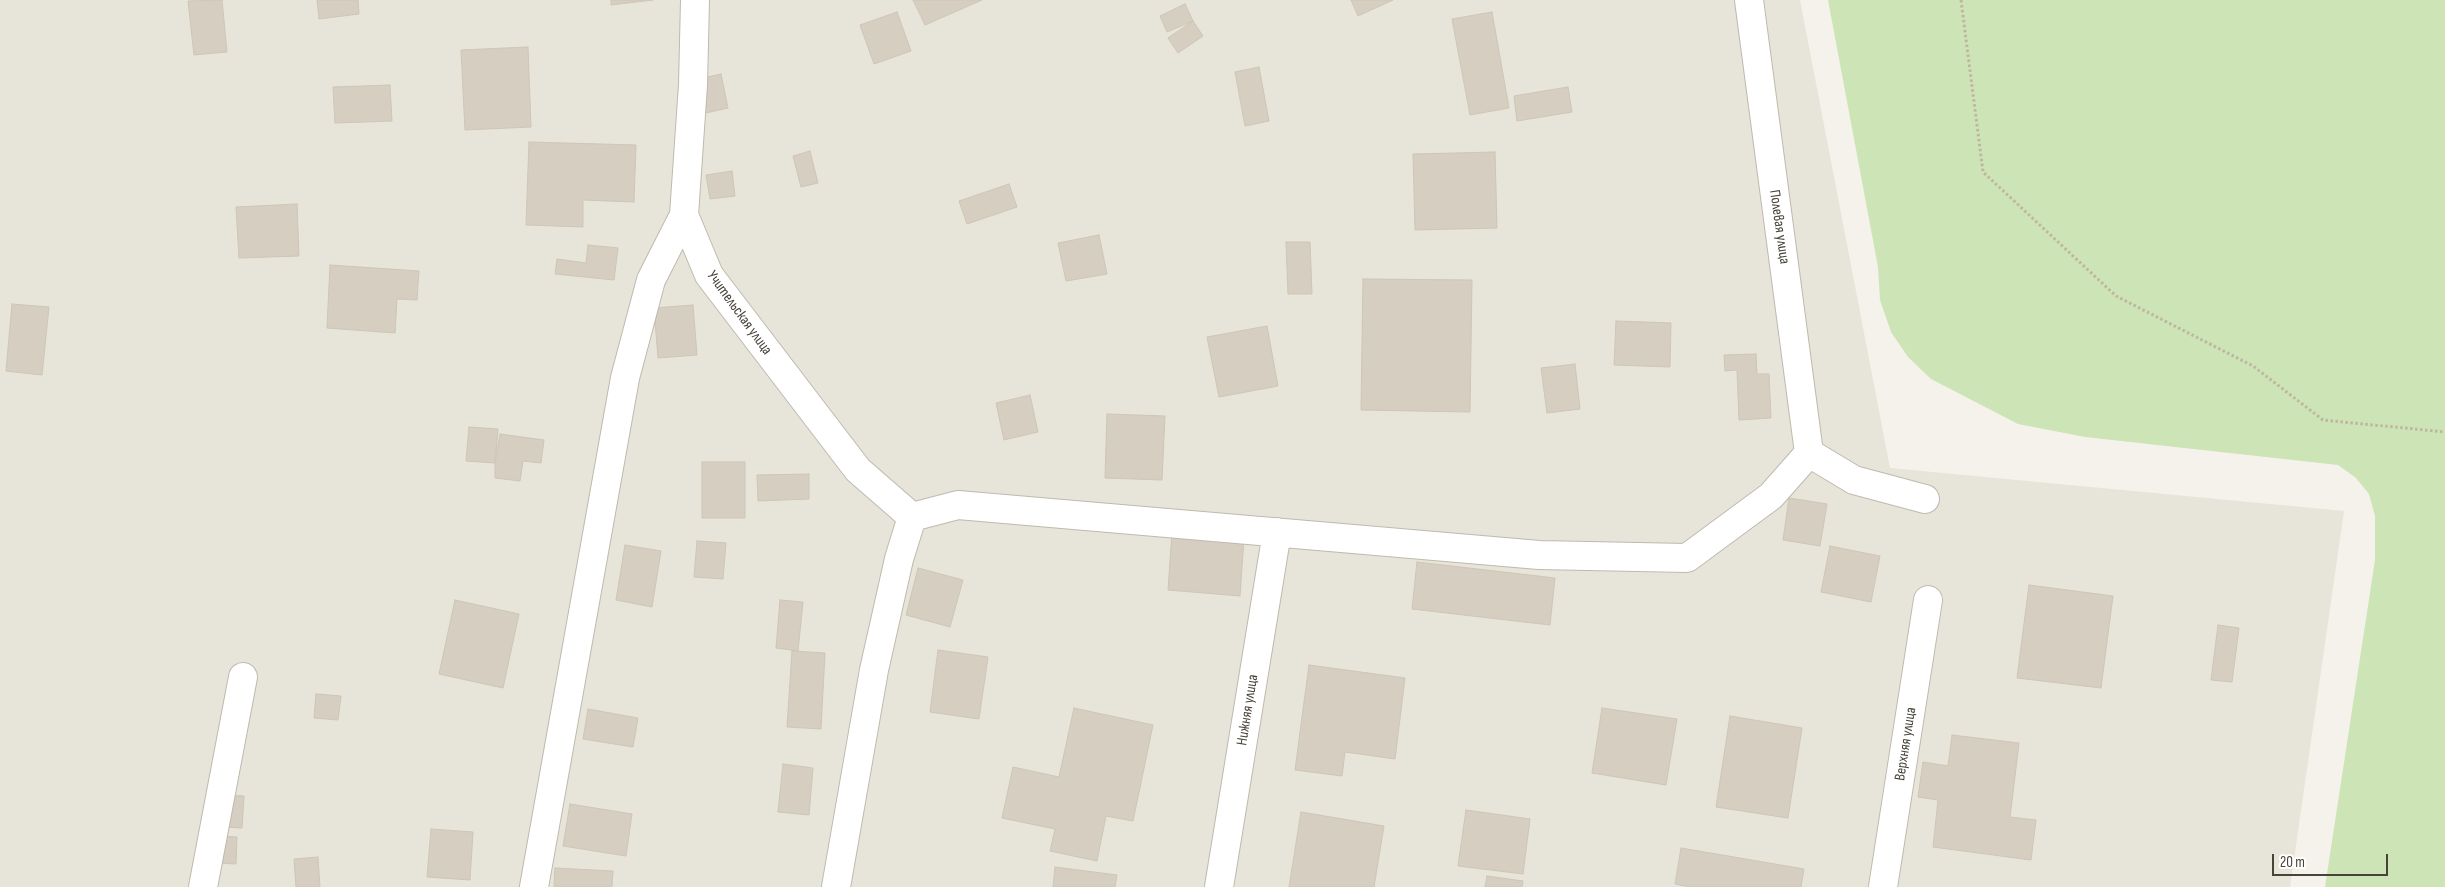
<!DOCTYPE html>
<html>
<head>
<meta charset="utf-8">
<style>
	body { margin:0 }
	#map { position:relative; width:2445px; height:887px; overflow:hidden; background:#f4f2ea; font-family:"Sofia Sans Condensed",sans-serif }
	canvas { display:block }
	.scale { position:absolute; left:2272px; top:854px; width:116px; height:22px; box-sizing:border-box; border:2px solid #474339; border-top:0; padding-left:6px; font-size:15px; line-height:18px; white-space:nowrap; color:#474339; -webkit-text-stroke:4px #fff; paint-order:stroke }
</style>
</head>
<body>
<div id="map">
<canvas width="2445" height="887"></canvas>
<div class="scale">20 m</div>
</div>
<script>
const ctx = document.querySelector('canvas').getContext('2d');
ctx.lineJoin = 'round';
function paint(path, color) { ctx.fillStyle = color; ctx.fill(path, 'evenodd'); }
const shape = rows => new Path2D(rows.map(r => 'M' + r).join(''));
function strokePath(path, color, width, dash) { ctx.strokeStyle = color; ctx.lineWidth = width; ctx.lineCap = dash ? 'butt' : 'round'; ctx.setLineDash(dash || []); ctx.stroke(path); }
function write(font, color, halo, rows, align = 'center') {
  ctx.font = font + ' "Sofia Sans Condensed",sans-serif'; ctx.lineWidth = 4; ctx.setLineDash([]); ctx.textBaseline = 'middle'; ctx.strokeStyle = halo; ctx.fillStyle = color; for (const [text, x, y, turn = 0] of rows) {
    ctx.save(); ctx.translate(x, y); ctx.rotate((+turn || 0) * Math.PI / 180); ctx.textAlign = isNaN(turn) ? turn : align; if (halo) ctx.strokeText(text, 0, 0); ctx.fillText(text, 0, 0); ctx.restore();
  }
}
paint(shape([
	[0,0,1800,0,1890,468,2344,511,2290,887,0,887]
]), '#e7e4d9');
paint(shape([
	[1828,0,2445,0,2445,887,2325,887,2375,560,2375,516,2369,494,2356,478,2338,465,2085,437,2018,424,1931,379,1908,357,1891,332,1880,300,1878,267]
]), '#cde4b7');
const building = shape([
	[222,0,227,52,194,55,188,1,222,0],
	[317,0,358,0,359,14,319,19,317,0],
	[611,0,653,0,611,5,611,0],
	[913,0,982,0,925,25,913,0],
	[1351,0,1393,0,1358,16,1351,0],
	[1185,4,1193,21,1167,32,1160,16,1185,4],
	[897,12,911,51,874,64,860,25,897,12],
	[1492,12,1509,108,1470,115,1452,19,1492,12],
	[1193,21,1203,36,1178,53,1168,38,1193,21],
	[528,47,531,127,465,130,461,50,528,47],
	[1259,67,1269,121,1245,126,1235,72,1259,67],
	[721,74,728,108,701,114,694,80,721,74],
	[390,85,392,121,335,123,333,87,390,85],
	[1568,87,1572,112,1517,121,1514,96,1568,87],
	[529,142,636,145,634,202,583,200,583,227,526,225,529,142],
	[810,151,818,183,801,187,793,156,810,151],
	[1495,152,1497,228,1415,230,1413,154,1495,152],
	[732,171,735,196,710,199,706,175,732,171],
	[1009,184,1017,207,967,224,959,201,1009,184],
	[297,204,299,256,239,258,236,207,297,204],
	[1099,235,1107,274,1066,281,1058,243,1099,235],
	[1286,242,1310,242,1312,294,1288,294,1286,242],
	[588,245,618,248,614,280,555,274,557,259,586,263,588,245],
	[330,265,419,271,417,300,397,299,395,333,327,328,330,265],
	[1363,279,1472,280,1470,412,1361,410,1363,279],
	[12,304,49,307,42,375,6,371,12,304],
	[693,305,697,355,658,358,654,308,693,305],
	[1616,321,1671,323,1670,367,1614,365,1616,321],
	[1267,326,1278,386,1219,397,1207,337,1267,326],
	[1756,354,1757,374,1769,374,1771,418,1739,420,1737,370,1725,371,1724,355,1756,354],
	[1575,364,1580,409,1547,413,1541,368,1575,364],
	[1030,395,1038,432,1004,440,996,403,1030,395],
	[1107,414,1165,416,1162,480,1105,478,1107,414],
	[469,427,498,429,495,463,466,461,469,427],
	[500,434,544,440,541,463,523,461,520,481,495,478,495,463,500,434],
	[702,462,745,462,745,518,702,518,702,462],
	[809,474,809,499,758,501,757,475,809,474],
	[1789,498,1827,504,1820,546,1783,540,1789,498],
	[1172,532,1244,538,1240,596,1168,590,1172,532],
	[697,541,726,543,723,579,694,577,697,541],
	[625,545,661,551,652,607,616,600,625,545],
	[1830,546,1880,556,1871,602,1821,592,1830,546],
	[1417,562,1555,578,1550,625,1412,609,1417,562],
	[918,568,963,580,950,627,906,615,918,568],
	[2029,585,2113,596,2101,688,2017,678,2029,585],
	[455,600,519,614,503,688,439,674,455,600],
	[780,600,803,602,798,651,776,648,780,600],
	[2218,625,2239,628,2232,682,2211,680,2218,625],
	[938,650,988,657,979,719,930,712,938,650],
	[792,651,825,653,821,729,787,727,792,651],
	[1309,665,1405,678,1395,759,1345,752,1342,776,1295,770,1309,665],
	[316,694,341,696,338,720,314,718,316,694],
	[1074,708,1153,725,1133,821,1106,816,1097,861,1050,851,1055,829,1002,818,1013,767,1059,777,1074,708],
	[1602,708,1677,719,1666,785,1592,773,1602,708],
	[588,709,638,718,633,747,583,739,588,709],
	[1730,716,1802,728,1788,818,1716,807,1730,716],
	[1952,735,2019,743,2010,817,2036,820,2031,860,1933,847,1938,800,1918,797,1923,762,1948,766,1952,735],
	[783,764,813,768,809,815,778,812,783,764],
	[225,795,244,796,242,828,223,827,225,795],
	[570,804,632,814,626,856,563,846,570,804],
	[1466,810,1530,819,1523,874,1458,866,1466,810],
	[1301,812,1384,826,1374,887,1289,887,1301,812],
	[431,829,473,832,470,880,427,877,431,829],
	[220,836,237,837,236,864,219,863,220,836],
	[1681,848,1804,869,1801,887,1690,887,1675,884,1681,848],
	[318,857,320,887,296,887,294,859,318,857],
	[1055,867,1117,875,1115,887,1053,887,1055,867],
	[555,868,613,871,612,887,554,887,555,868],
	[1487,876,1523,881,1522,887,1485,887,1487,876]
]);
paint(building, '#d5cec1');
strokePath(building, '#cfc6b4', 1);
const minor = shape([
	[695,0,693,85,684,215,709,275,858,470,912,517],
	[1749,0,1809,453],
	[1809,453,1854,480,1925,499],
	[912,517,958,505,1539,555,1687,558,1771,496,1809,453],
	[203,887,243,677],
	[534,887,625,378,651,280,684,215],
	[836,887,874,670,899,559,912,517],
	[1219,887,1277,532],
	[1883,887,1928,600]
]);
strokePath(minor, '#bfbaae', 30);
strokePath(shape([
	[1961,0,1983,172,2116,296,2253,366,2323,420,2445,432]
]), '#bfb6a0', 3, [2.5, 2.5]);
strokePath(minor, '#fff', 28);
write('15px', '#474339', '#fff', [
	["Полевая улица",1779,227,82],
	["Учительская улица",739,313,54],
	["Нижняя улица",1248,710,-81],
	["Верхняя улица",1906,744,-81]
]);
</script>
</body>
</html>
